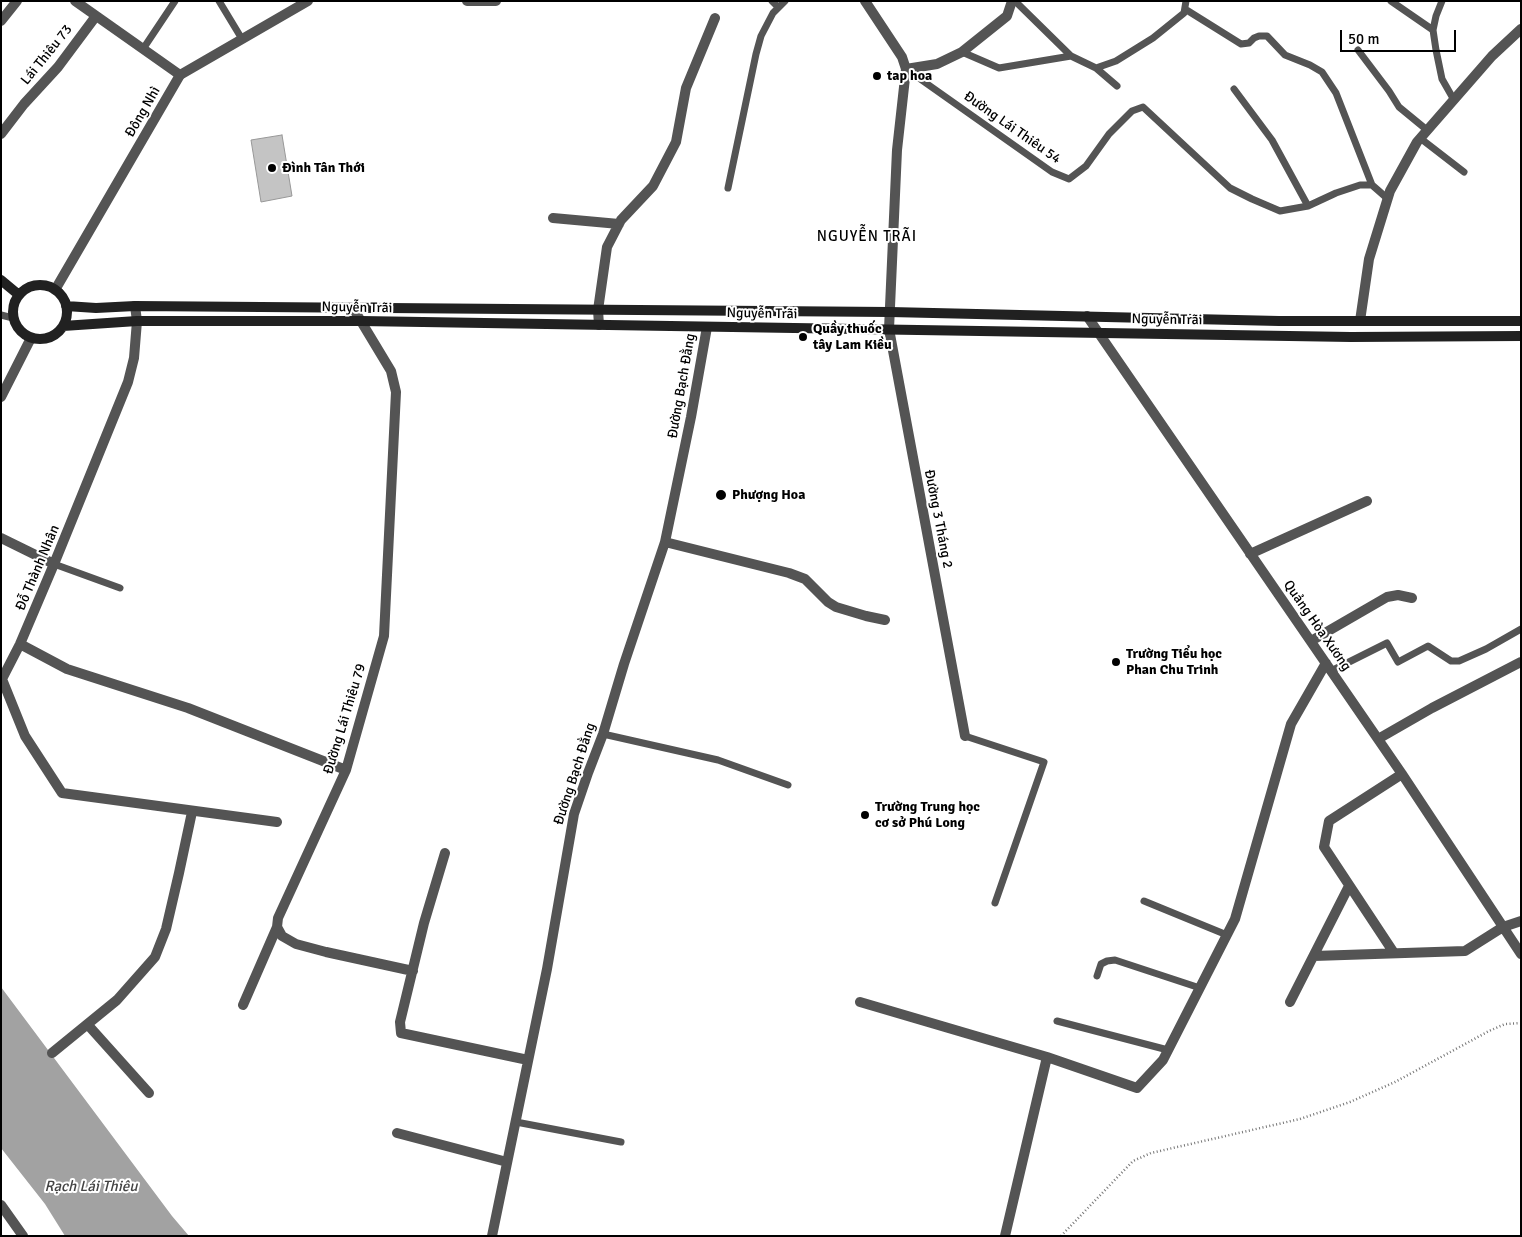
<!DOCTYPE html>
<html>
<head>
<meta charset="utf-8">
<style>
	body { margin:0 }
	#map { position:relative; width:1522px; height:1237px; overflow:hidden; background:#fff; font-family:Signika,sans-serif }
	canvas { display:block }
	.frame { position:absolute; inset:0; border:2px solid #000; pointer-events:none }
	.scale { position:absolute; left:1340px; top:30px; width:116px; height:22px; box-sizing:border-box; border:2px solid #000; border-top:0; padding-left:6px; font-size:15px; line-height:18px; white-space:nowrap; color:#000; -webkit-text-stroke:4px #fff; paint-order:stroke }
</style>
</head>
<body>
<div id="map">
<canvas width="1522" height="1237"></canvas>
<div class="frame"></div>
<div class="scale">50 m</div>
</div>
<script>
const ctx = document.querySelector('canvas').getContext('2d');
ctx.lineJoin = 'round';
function paint(path, color) { ctx.fillStyle = color; ctx.fill(path, 'evenodd'); }
const shape = rows => new Path2D(rows.map(r => 'M' + r).join(''));
function strokePath(path, color, width, dash) { ctx.strokeStyle = color; ctx.lineWidth = width; ctx.lineCap = dash ? 'butt' : 'round'; ctx.setLineDash(dash || []); ctx.stroke(path); }
function write(font, color, halo, rows, align = 'center') {
  ctx.font = font + ' Signika,sans-serif'; ctx.lineWidth = 4; ctx.setLineDash([]); ctx.textBaseline = 'middle'; ctx.strokeStyle = halo; ctx.fillStyle = color; for (const [text, x, y, turn = 0] of rows) {
    ctx.save(); ctx.translate(x, y); ctx.rotate((+turn || 0) * Math.PI / 180); ctx.textAlign = isNaN(turn) ? turn : align; if (halo) ctx.strokeText(text, 0, 0); ctx.fillText(text, 0, 0); ctx.restore();
  }
}
paint(shape([
	[1,987,172,1216,189,1236,65,1236,45,1204,1,1148]
]), '#a2a2a2');
const building = shape([
	[282,135,292,196,261,202,251,140,282,135]
]);
paint(building, '#c4c4c4');
strokePath(building, '#989898', 1);
strokePath(shape([
	[1061,1236,1133,1161,1151,1153,1300,1119,1350,1102,1395,1082,1489,1031,1505,1024,1521,1023]
]), '#767676', 2.5, [1, 2.5]);
strokePath(shape([
	[219,1,242,39],
	[772,1,778,7],
	[1015,1,1071,56],
	[1391,1,1433,30],
	[1442,1,1436,16,1433,30,1436,50,1442,79,1454,100],
	[1185,9,1241,44,1249,43,1254,38,1259,36,1267,36,1285,55,1310,65,1322,72,1336,93,1372,185,1388,199],
	[143,49,175,1],
	[1358,50,1389,91,1399,107,1427,130],
	[962,52,999,68,1071,56,1096,68,1116,61,1153,38,1184,13,1186,1],
	[1096,68,1117,86],
	[906,69,1052,172,1069,179,1086,166,1109,134,1132,111,1143,107,1230,188,1252,199,1280,211,1308,206,1336,193,1360,185,1372,185],
	[1234,89,1272,140,1308,206],
	[1420,138,1464,172],
	[728,188,756,54,761,36,773,13,785,1],
	[1,315,13,318],
	[54,564,120,588],
	[1331,671,1387,643,1398,662,1428,646,1451,661,1459,661,1486,649,1521,629],
	[603,734,718,760,788,785],
	[965,736,1044,762,995,903],
	[1144,901,1227,935],
	[1097,976,1101,964,1107,961,1115,960,1200,988],
	[1057,1021,1168,1050],
	[516,1122,621,1142]
]), '#545454', 7);
strokePath(shape([
	[75,1,180,75],
	[467,1,496,1],
	[1,21,17,1],
	[906,69,937,64,962,52,1007,16,1012,1],
	[1,134,24,104,58,67,96,16],
	[553,218,619,224],
	[135,306,137,321,134,358,128,382,54,564,20,644,2,679,25,736,62,793,277,822],
	[353,308,391,371,396,392,384,636,346,770,278,918,277,927,282,936,296,944,326,952,413,971],
	[1087,316,1402,774,1521,954],
	[1360,321,1369,259,1390,191,1417,142,1492,56,1521,29],
	[599,325,598,310,607,247,621,220,653,186,676,142,686,88,715,18],
	[889,329,965,736],
	[1,538,54,564],
	[665,542,789,573,805,579,828,602,836,607,866,616,885,620],
	[1250,554,1367,501],
	[1311,641,1387,597,1398,595,1412,598],
	[20,644,67,669,188,708,346,770],
	[1378,739,1432,708,1521,662],
	[445,853,424,923,400,1022,401,1033,528,1060],
	[1394,953,1324,847,1329,821,1402,774],
	[1314,956,1465,951,1503,927,1521,921],
	[860,1002,1047,1057,1137,1088,1163,1060,1235,919,1291,724,1326,663],
	[1290,1002,1349,886],
	[243,1005,277,927],
	[88,1025,149,1093],
	[52,1053,117,1000,155,957,166,929,179,873,192,812],
	[397,1133,507,1162],
	[492,1236,547,969,574,814,588,773,603,734,624,664,665,542,691,417,707,327],
	[1005,1236,1047,1057]
]), '#545454', 10);
strokePath(shape([
	[865,1,902,57,906,69,897,150,889,329],
	[55,290,180,75,308,1],
	[1,397,31,338],
	[1,1205,23,1236]
]), '#545454', 10);
strokePath(shape([
	[1,280,19,295],
	'13 312a27 27 0 1 1 54 0a27 27 0 1 1-54 0Z',
	[66,306,96,308,135,306,890,312,1279,321,1521,321],
	[63,326,137,321,361,321,1351,337,1521,336]
]), '#212121', 10);
for (const [x, y, r, color] of [
	[877,76,5,"#000"],
	[272,168,5,"#000"],
	[803,337,5,"#000"],
	[721,495,6,"#000"],
	[1116,662,5,"#000"],
	[865,815,5,"#000"]
]) { const dot = new Path2D(); dot.arc(x, y, r, 0, 2 * Math.PI); ctx.fillStyle = color; ctx.fill(dot); strokePath(dot, '#fff', 2); }
write('14px', '#000', '#fff', [
	["Lái Thiêu 73",47,55,-51],
	["Đông Nhì",143,112,-60],
	["Đường Lái Thiêu 54",1012,128,35],
	["Nguyễn Trãi",357,308,1],
	["Nguyễn Trãi",762,314,1],
	["Nguyễn Trãi",1167,320,1],
	["Đường Bạch Đằng",682,386,-80],
	["Đường 3 Tháng 2",938,519,79],
	["Đỗ Thành Nhân",38,568,-67],
	["Quảng Hòa Xương",1317,626,55],
	["Đường Lái Thiêu 79",345,719,-73],
	["Đường Bạch Đằng",575,774,-72]
]);
write('bold 14px', '#000', '#fff', [
	["tap hoa",887,76],
	["Đình Tân Thới",282,168],
	["Quầy thuốc",813,329],
	["tây Lam Kiều",813,345],
	["Phượng Hoa",732,495],
	["Trường Tiểu học",1126,654],
	["Phan Chu Trinh",1126,670],
	["Trường Trung học",875,807],
	["cơ sở Phú Long",875,823]
], 'left');
ctx.letterSpacing = '1px';
write('15px', '#000', '#fff', [
	["NGUYỄN TRÃI",867,237]
]);
ctx.letterSpacing = '0px';
write('italic 15px', '#434343', '#fff', [
	["Rạch Lái Thiêu",91,1187]
]);
</script>
</body>
</html>
